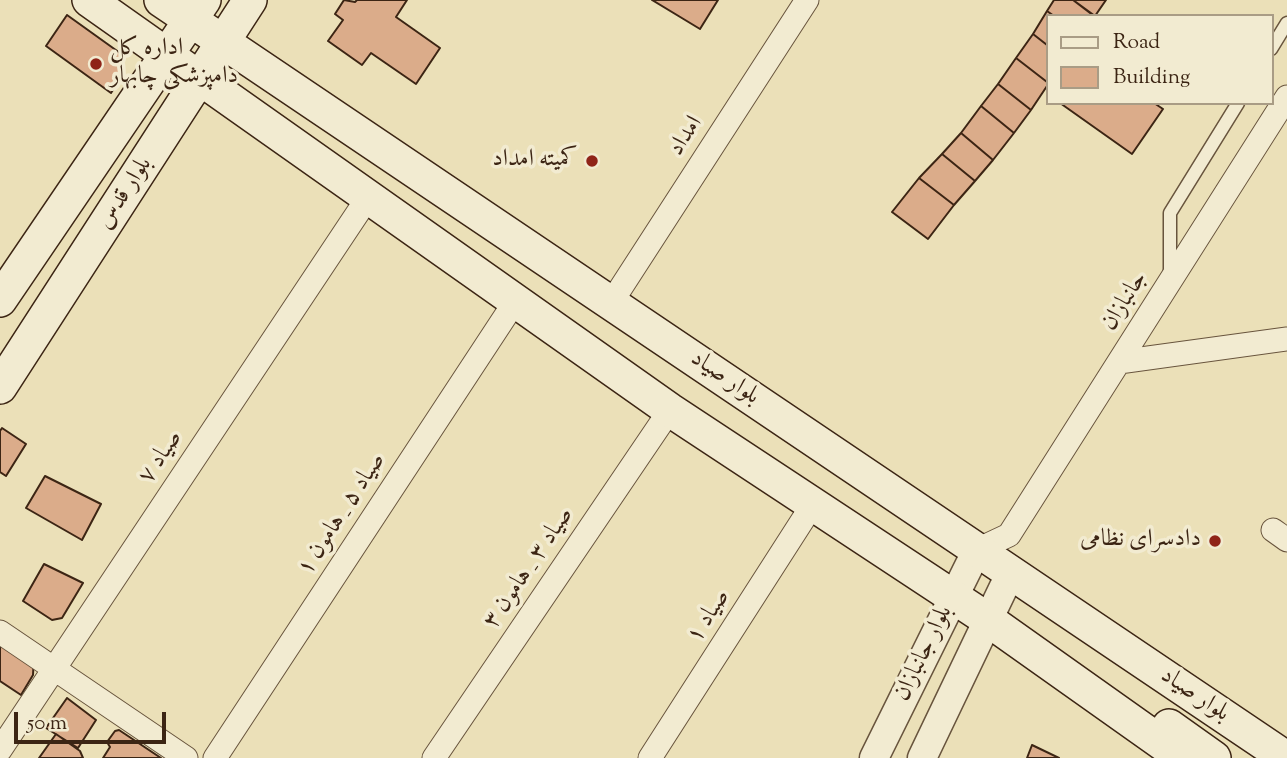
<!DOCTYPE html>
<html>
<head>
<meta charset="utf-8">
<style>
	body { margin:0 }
	#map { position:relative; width:1287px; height:758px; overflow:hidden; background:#ebe0b8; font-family:"Sorts Mill Goudy",serif }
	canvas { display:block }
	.legend { position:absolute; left:1046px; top:14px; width:228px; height:91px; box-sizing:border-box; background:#f2ebd1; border:2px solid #a99c85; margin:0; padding:9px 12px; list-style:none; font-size:21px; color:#3c2514 }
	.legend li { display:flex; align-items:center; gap:14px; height:35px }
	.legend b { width:35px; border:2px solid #a99c85 }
	.scale { position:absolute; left:14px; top:712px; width:152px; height:32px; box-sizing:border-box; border:4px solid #3c2514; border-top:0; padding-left:9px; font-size:21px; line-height:24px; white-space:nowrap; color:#3c2514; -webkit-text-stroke:5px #f2ebd1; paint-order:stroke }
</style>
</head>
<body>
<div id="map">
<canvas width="1287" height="758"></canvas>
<ul class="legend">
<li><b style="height:9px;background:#f2ebd1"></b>Road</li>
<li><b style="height:19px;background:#dbac8a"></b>Building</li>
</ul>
<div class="scale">50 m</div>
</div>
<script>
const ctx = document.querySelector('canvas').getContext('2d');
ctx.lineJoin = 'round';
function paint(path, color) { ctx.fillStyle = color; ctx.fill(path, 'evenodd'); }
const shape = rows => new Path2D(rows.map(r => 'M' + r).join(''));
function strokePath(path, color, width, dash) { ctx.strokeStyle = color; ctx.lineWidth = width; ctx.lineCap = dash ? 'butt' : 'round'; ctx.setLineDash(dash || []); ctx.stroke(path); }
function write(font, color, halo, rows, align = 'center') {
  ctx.font = font + ' "Sorts Mill Goudy",Amiri,serif'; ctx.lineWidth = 7; ctx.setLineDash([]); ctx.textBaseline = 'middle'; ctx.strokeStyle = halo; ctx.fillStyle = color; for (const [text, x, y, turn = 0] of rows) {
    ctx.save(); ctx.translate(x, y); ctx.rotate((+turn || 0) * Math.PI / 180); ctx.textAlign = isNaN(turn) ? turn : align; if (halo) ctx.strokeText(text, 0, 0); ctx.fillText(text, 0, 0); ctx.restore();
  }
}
const building = shape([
	[344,0,355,2,357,0,407,0,396,17,440,48,416,84,371,53,362,65,328,41,343,20,335,14,344,0],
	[652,0,718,0,700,29,652,0],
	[1054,0,1073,0,1094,16,1054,16,1047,11,1054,0],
	[1073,0,1106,0,1095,16,1073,0],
	[1047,11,1054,16,1047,16,1047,45,1033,34,1047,11],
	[67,15,120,53,123,74,111,93,46,46,67,15],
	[1033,34,1047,45,1047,82,1016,58,1033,34],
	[1016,58,1047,82,1047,86,1031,110,998,84,1016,58],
	[998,84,1031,110,1014,133,981,106,998,84],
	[1060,103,1154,103,1163,109,1132,154,1060,103],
	[981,106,1014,133,993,160,961,133,981,106],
	[961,133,993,160,975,181,942,154,961,133],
	[942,154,975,181,954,205,919,178,942,154],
	[919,178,954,205,928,239,892,212,919,178],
	[2,428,26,444,6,476,0,472,0,431,2,428],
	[45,476,101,504,82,540,26,508,45,476],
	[44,564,83,583,62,618,52,620,23,601,44,564],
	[0,633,34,656,33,675,21,695,0,681,0,633],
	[67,698,96,720,78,748,46,728,67,698],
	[119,730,161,758,103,758,110,747,107,742,115,731,119,730],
	[56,734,80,751,83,758,39,758,56,734],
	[1032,745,1059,758,1027,758,1032,745]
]);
paint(building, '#dbac8a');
strokePath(building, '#3c2514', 2);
const service = shape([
	[1271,49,1287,23],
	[1170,276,1170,213,1238,103]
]);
const minor = shape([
	[611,303,807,0],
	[1119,362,1287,339],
	[1273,530,1287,540],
	[977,550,1009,535,1287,97],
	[0,632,186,758],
	[0,750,369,196],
	[215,758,516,300],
	[434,758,670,410],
	[650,758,813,504]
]);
const tertiary = shape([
	[874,758,977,550],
	[922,758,1011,572]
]);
const secondary = shape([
	[89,0,670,410,987,619,1183,758],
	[161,0,1286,758],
	[0,300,204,0],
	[0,387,250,0],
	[1169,726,1214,758]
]);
strokePath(service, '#68543d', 15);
strokePath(minor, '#68543d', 25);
strokePath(tertiary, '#68543d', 31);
strokePath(secondary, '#3c2514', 36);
strokePath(service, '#f2ebd1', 12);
strokePath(minor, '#f2ebd1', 23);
strokePath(tertiary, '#f2ebd1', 28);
strokePath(secondary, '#f2ebd1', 33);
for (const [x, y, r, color] of [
	[96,64,7,"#8f2418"],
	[592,161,7,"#8f2418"],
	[1215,541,7,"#8f2418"]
]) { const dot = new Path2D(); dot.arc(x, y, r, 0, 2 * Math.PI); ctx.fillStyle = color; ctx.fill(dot); strokePath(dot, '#f2ebd1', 2.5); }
write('24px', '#3c2514', '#f2ebd1', [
	["اداره کل",110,50,"left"],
	["دامپزشکی چابهار",110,78,"left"],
	["کمیته امداد",578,161],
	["دادسرای نظامی",1201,541]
], 'right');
write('24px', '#3c2514', '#f2ebd1', [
	["امداد",687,137,-57],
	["بلوار قدس",126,194,-57],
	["جانبازان",1126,302,-58],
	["بلوار صیاد",724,379,34],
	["صیاد ۷",162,458,-56],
	["صیاد ۵ _ هامون ۱",343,515,-57],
	["صیاد ۳ _ هامون ۳",530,569,-56],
	["صیاد ۱",710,617,-57],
	["بلوار جانبازان",925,654,-64],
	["بلوار صیاد",1194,696,34]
]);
</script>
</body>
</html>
